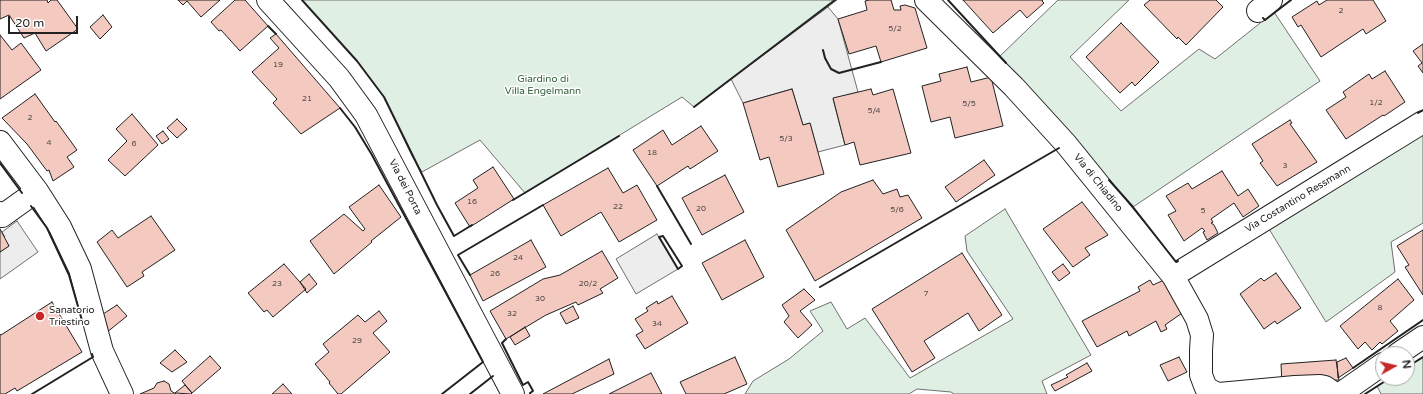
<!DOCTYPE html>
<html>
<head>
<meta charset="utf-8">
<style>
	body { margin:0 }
	#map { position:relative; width:1423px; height:394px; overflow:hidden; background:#fff; font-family:"Varela Round",sans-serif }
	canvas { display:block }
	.north { position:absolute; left:1375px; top:346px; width:40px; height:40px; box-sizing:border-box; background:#fff; border:1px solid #a7a7a7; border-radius:50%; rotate:82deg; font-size:11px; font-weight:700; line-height:16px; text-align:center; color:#222 }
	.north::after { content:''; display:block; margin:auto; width:14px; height:18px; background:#c62828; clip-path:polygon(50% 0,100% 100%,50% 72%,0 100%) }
	.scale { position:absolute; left:8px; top:16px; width:70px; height:18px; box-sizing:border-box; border:2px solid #222; border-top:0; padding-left:5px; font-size:12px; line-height:14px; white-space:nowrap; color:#222; -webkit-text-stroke:3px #fff; paint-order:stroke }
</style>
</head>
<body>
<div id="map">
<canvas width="1423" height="394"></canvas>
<div class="north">N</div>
<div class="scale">20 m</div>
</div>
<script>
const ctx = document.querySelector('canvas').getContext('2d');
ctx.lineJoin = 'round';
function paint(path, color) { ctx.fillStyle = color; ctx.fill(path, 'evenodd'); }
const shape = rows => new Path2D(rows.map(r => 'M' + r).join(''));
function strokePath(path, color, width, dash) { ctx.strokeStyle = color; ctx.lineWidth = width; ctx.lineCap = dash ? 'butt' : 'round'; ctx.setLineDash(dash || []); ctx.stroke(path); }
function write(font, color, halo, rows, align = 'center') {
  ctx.font = font + ' "Varela Round",sans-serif'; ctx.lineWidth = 3; ctx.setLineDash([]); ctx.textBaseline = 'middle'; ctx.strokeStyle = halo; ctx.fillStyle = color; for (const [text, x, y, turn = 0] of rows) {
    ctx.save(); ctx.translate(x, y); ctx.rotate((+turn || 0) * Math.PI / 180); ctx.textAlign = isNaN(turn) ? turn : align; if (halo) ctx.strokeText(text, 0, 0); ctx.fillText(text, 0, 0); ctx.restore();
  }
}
const green = shape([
	[302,0,837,0,694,107,682,97,525,193,480,140,422,172,412,156,384,97,357,61,302,0],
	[1058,0,1129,0,1070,57,1121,111,1199,49,1215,59,1274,12,1320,81,1133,207,1000,56,1058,0],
	[1423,132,1423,223,1391,242,1395,272,1326,322,1269,229,1423,132],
	[1005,209,1091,355,1042,381,1047,394,954,394,951,392,917,389,909,394,745,394,753,381,789,359,823,331,810,311,831,302,847,329,865,318,910,378,1013,319,967,251,965,236,1005,209],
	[1423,357,1423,394,1381,394,1377,386,1390,378,1407,378,1407,367,1423,357]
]);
paint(green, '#e0efe3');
strokePath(green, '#6f6f6f', 1);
const parking = shape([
	[828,7,838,19,858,92,833,99,845,145,818,152,810,123,803,125,792,89,743,103,731,79,828,7],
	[17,221,38,252,0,279,0,252,9,246,4,238,5,237,2,232,17,221],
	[657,234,678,269,636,294,616,259,657,234]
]);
paint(parking, '#ededed');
strokePath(parking, '#6f6f6f', 1);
const building = shape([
	[0,0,47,0,48,3,51,0,57,0,78,29,46,51,35,33,24,38,9,15,0,19,0,0],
	[178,0,220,0,201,17,187,1,183,5,178,0],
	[235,0,245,0,268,26,240,51,221,30,219,31,211,22,235,0],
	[869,0,891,0,894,10,901,10,900,6,905,5,915,8,927,48,881,62,876,46,849,54,838,19,867,10,865,1,869,0],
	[963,0,1043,0,1042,1,1044,3,1027,18,1020,10,993,33,963,0],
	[1150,0,1216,0,1223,7,1186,45,1178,37,1177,39,1144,5,1150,0],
	[1327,0,1373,0,1386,21,1366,34,1363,29,1321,57,1301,25,1298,27,1292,17,1317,1,1319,5,1327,0],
	[103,15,112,27,100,39,90,27,103,15],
	[1121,23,1159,62,1135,86,1132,82,1120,93,1086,57,1121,23],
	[276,34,340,108,301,134,273,103,277,99,252,72,279,48,270,38,276,34],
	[0,35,12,50,21,43,41,70,0,99,0,35],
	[1423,44,1423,73,1418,66,1422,63,1413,51,1423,44],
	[967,67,971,82,991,77,1003,126,955,138,950,117,931,122,922,86,941,81,939,74,967,67],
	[1385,71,1405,102,1384,116,1383,115,1346,139,1326,110,1346,97,1343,92,1369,74,1372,79,1385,71],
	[792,89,803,125,810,123,824,174,778,187,769,157,760,160,743,103,792,89],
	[871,89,873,95,893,89,911,153,860,165,854,142,845,145,833,98,871,89],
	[35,94,55,122,56,121,77,150,67,157,74,167,53,181,49,170,47,171,27,144,2,118,35,94],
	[132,114,158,145,125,176,108,160,127,141,116,129,132,114],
	[177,119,187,129,177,138,167,128,177,119],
	[1290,120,1292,123,1290,124,1317,162,1277,186,1260,163,1263,161,1252,144,1290,120],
	[701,126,718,151,690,169,688,166,657,186,633,150,663,130,672,145,701,126],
	[163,131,169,139,162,144,156,136,163,131],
	[984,160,995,175,956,202,945,187,984,160],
	[493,167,514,199,470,227,455,203,478,188,473,180,493,167],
	[608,168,623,193,637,185,657,220,619,242,601,212,561,236,543,205,608,168],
	[1222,171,1238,196,1248,189,1259,206,1243,217,1234,203,1211,219,1213,222,1211,223,1214,225,1218,233,1207,240,1203,232,1205,231,1202,228,1184,241,1168,215,1176,211,1166,196,1188,183,1192,189,1222,171],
	[725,175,744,212,702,235,682,198,725,175],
	[873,180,883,194,897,189,900,197,908,195,922,218,815,281,786,230,841,192,873,180],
	[379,185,401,217,371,241,372,242,334,274,310,241,344,214,363,231,365,229,349,207,379,185],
	[1082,202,1108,235,1085,248,1090,255,1073,267,1043,229,1082,202],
	[151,216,175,250,142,272,144,276,127,287,97,242,112,230,118,238,151,216],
	[0,229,9,246,0,252,0,229],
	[1423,230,1423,295,1405,267,1409,265,1397,246,1423,230],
	[531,240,546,267,483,301,470,275,531,240],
	[745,240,764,277,722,300,702,263,745,240],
	[602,251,618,278,600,289,603,293,578,305,576,302,546,315,506,339,490,311,543,279,560,275,602,251],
	[962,253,1002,315,979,331,968,313,924,341,935,358,912,372,872,309,962,253],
	[284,264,306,289,273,317,267,310,264,312,248,293,284,264],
	[1063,264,1070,273,1059,281,1052,272,1063,264],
	[1276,273,1301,308,1277,324,1275,321,1264,329,1240,294,1261,278,1264,281,1276,273],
	[309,274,317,284,307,293,300,282,309,274],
	[1166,279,1185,311,1165,325,1167,329,1161,332,1156,321,1129,336,1127,331,1097,347,1082,321,1140,291,1138,287,1150,280,1153,285,1166,279],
	[1398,279,1414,300,1390,321,1398,331,1382,344,1380,342,1372,350,1365,342,1358,349,1340,326,1398,279],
	[804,289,815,300,800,311,812,325,798,338,784,322,789,316,782,305,804,289],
	[672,296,688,323,645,349,636,335,643,331,635,319,648,311,646,308,657,301,658,304,672,296],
	[52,302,82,352,17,391,15,388,5,394,0,394,0,334,1,335,52,302],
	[117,305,127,316,106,333,100,316,117,305],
	[573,306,579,318,566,324,560,313,573,306],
	[379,311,387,321,373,333,390,352,341,394,338,394,329,383,330,382,315,364,329,352,323,344,358,315,365,322,379,311],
	[525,327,530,336,515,345,510,337,525,327],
	[175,350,187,362,172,372,160,363,175,350],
	[210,356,221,368,192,393,182,381,210,356],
	[735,357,747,384,724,394,686,394,680,382,735,357],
	[1179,357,1187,372,1168,381,1160,365,1179,357],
	[1346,358,1353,368,1338,378,1337,362,1346,358],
	[609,359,614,374,572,394,543,394,609,359],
	[1336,360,1339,380,1282,384,1281,364,1336,360],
	[1087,363,1092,371,1055,391,1051,385,1068,377,1066,375,1087,363],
	[651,373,662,394,609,394,651,373],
	[164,381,169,384,171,391,176,394,140,394,154,388,157,383,164,381],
	[283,384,292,394,272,394,283,384],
	[185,385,192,393,191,394,175,393,185,385]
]);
paint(building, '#f3c9c0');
strokePath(building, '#222', 1);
const minor = shape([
	[268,0,339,78,366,115,513,394],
	[926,0,1014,87,1066,144,1173,276,1197,319,1202,335,1201,350,1201,375,1206,388,1217,394],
	[1258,11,1271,0],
	[0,142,37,191,60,227,80,269,102,351,122,394],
	[0,213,2,216,37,191],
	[1173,276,1423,122],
	[1398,354,1423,337],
	[1219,394,1295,387,1320,386,1325,387,1335,394],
	[1340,394,1383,364]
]);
strokePath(minor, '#222', 24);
strokePath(minor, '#fff', 22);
strokePath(shape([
	[302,0,357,61,384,97,437,205,454,236,472,225],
	[948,0,1006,63],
	[1263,18,1265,20,1291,0],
	[268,26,276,34],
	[823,50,825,58,831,69,839,73,881,62],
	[694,107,835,0],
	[340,108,355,127,372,155,483,362,442,394],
	[1418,113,1423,110],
	[0,163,22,193],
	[1109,180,1133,207,1176,262,1178,261],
	[657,186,691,244],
	[513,200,619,136],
	[31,206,47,228,69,275,83,324],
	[663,236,682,266,678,269,659,237,663,236],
	[470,275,458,255,543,205],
	[820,287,1059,148],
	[506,339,502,343,523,385,528,382,532,389,533,391,530,393,530,394],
	[1407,367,1423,357],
	[1353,368,1423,320],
	[32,394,93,357,92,354],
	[470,394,493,376],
	[1365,394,1390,378]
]), '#222', 2);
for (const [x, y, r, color] of [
	[40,316,5,"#c62828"]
]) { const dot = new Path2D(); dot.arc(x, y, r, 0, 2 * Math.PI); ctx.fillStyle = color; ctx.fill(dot); strokePath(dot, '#fff', 1.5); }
write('8px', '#564c4a', null, [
	["2",1341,11],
	["5/2",895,29],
	["19",278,65],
	["21",307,99],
	["1/2",1376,103],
	["5/5",969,104],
	["5/4",874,111],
	["2",30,118],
	["5/3",786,139],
	["4",49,143],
	["6",134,144],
	["18",652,153],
	["3",1285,166],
	["16",472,202],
	["22",618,207],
	["20",701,209],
	["5/6",897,210],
	["5",1203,211],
	["24",518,258],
	["26",495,274],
	["23",277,284],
	["20/2",588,284],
	["7",926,294],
	["30",540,299],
	["8",1380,308],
	["32",512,314],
	["34",657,324],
	["29",357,341]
]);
write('10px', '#2f5e38', '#fff', [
	["Giardino di",543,79],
	["Villa Engelmann",543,91]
]);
write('10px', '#222', '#fff', [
	["Via di Chiadino",1098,183,51],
	["Via dei Porta",405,187,63],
	["Via Costantino Ressmann",1298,199,-31]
]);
write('10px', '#222', '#fff', [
	["Sanatorio",49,310],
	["Triestino",49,322]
], 'left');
</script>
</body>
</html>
